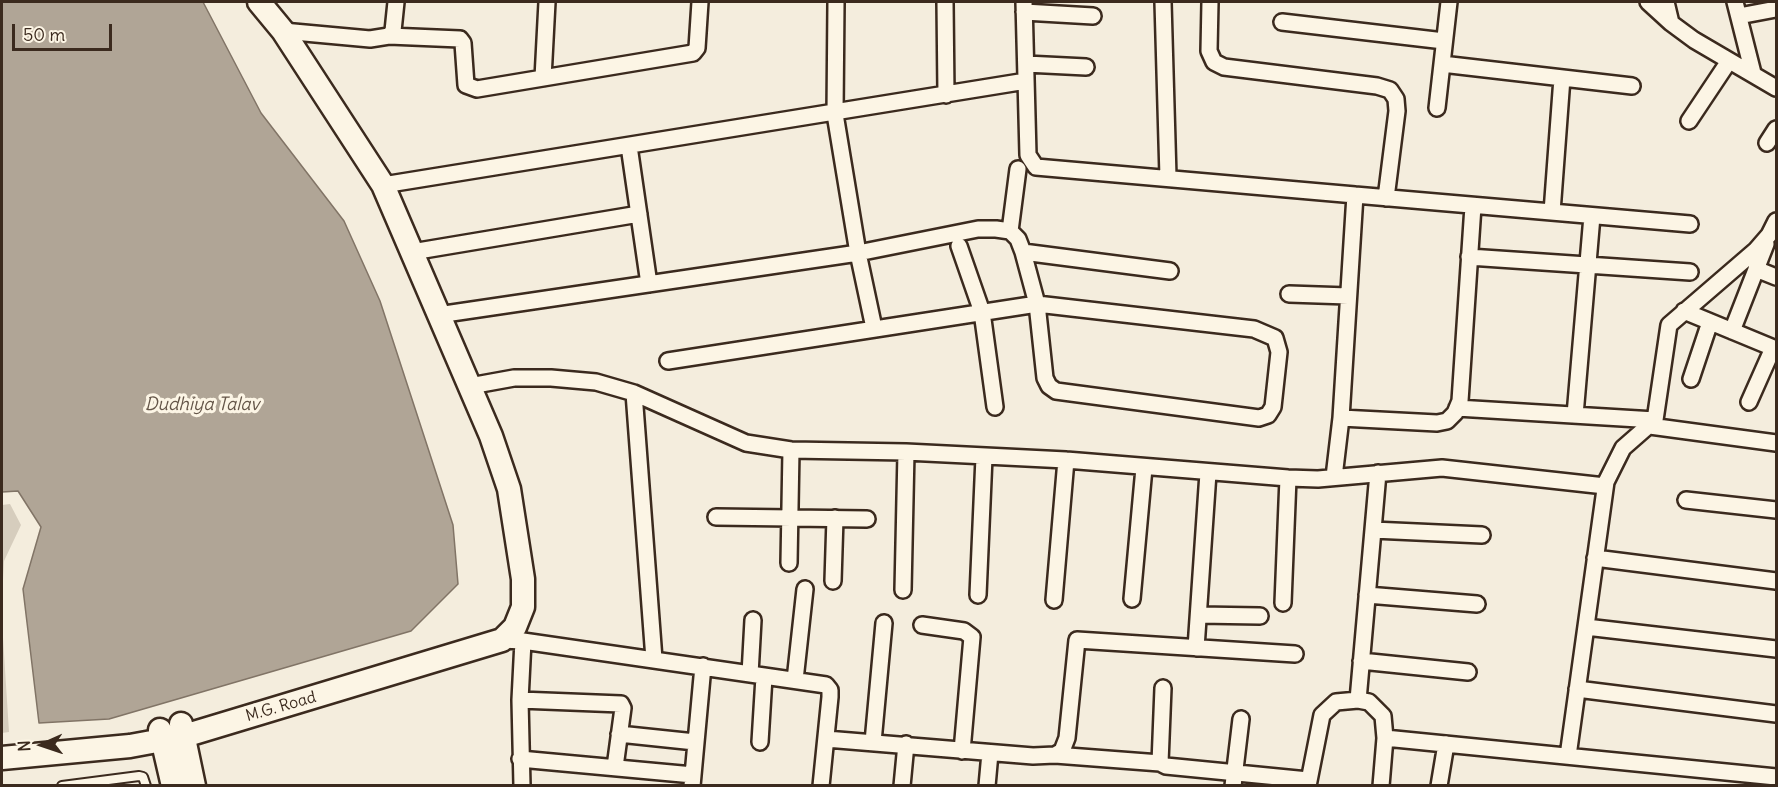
<!DOCTYPE html>
<html>
<head>
<meta charset="utf-8">
<style>
	body { margin:0 }
	#map { position:relative; width:1778px; height:787px; overflow:hidden; background:#f4eddd; font-family:Delius,sans-serif }
	canvas { display:block }
	.frame { position:absolute; inset:0; border:3px solid #3b2a1e; pointer-events:none }
	.north { position:absolute; left:12px; top:715px; width:60px; height:60px; -webkit-text-stroke:4px #fcf5e5; paint-order:stroke; rotate:267deg; font-size:16px; font-weight:700; line-height:24px; text-align:center; color:#3b2a1e }
	.north::after { content:''; display:block; margin:auto; width:21px; height:27px; background:#3b2a1e; clip-path:polygon(50% 0,100% 100%,50% 72%,0 100%) }
	.scale { position:absolute; left:12px; top:24px; width:100px; height:27px; box-sizing:border-box; border:3px solid #3b2a1e; border-top:0; padding-left:8px; font-size:18px; line-height:21px; white-space:nowrap; color:#3b2a1e; -webkit-text-stroke:4px #fcf5e5; paint-order:stroke }
</style>
</head>
<body>
<div id="map">
<canvas width="1778" height="787"></canvas>
<div class="frame"></div>
<div class="north">N</div>
<div class="scale">50 m</div>
</div>
<script>
const ctx = document.querySelector('canvas').getContext('2d');
ctx.lineJoin = 'round';
function paint(path, color) { ctx.fillStyle = color; ctx.fill(path, 'evenodd'); }
const shape = rows => new Path2D(rows.map(r => 'M' + r).join(''));
function strokePath(path, color, width, dash) { ctx.strokeStyle = color; ctx.lineWidth = width; ctx.lineCap = dash ? 'butt' : 'round'; ctx.setLineDash(dash || []); ctx.stroke(path); }
function write(font, color, halo, rows, align = 'center') {
  ctx.font = font + ' Delius,sans-serif'; ctx.lineWidth = 6; ctx.setLineDash([]); ctx.textBaseline = 'middle'; ctx.strokeStyle = halo; ctx.fillStyle = color; for (const [text, x, y, turn = 0] of rows) {
    ctx.save(); ctx.translate(x, y); ctx.rotate((+turn || 0) * Math.PI / 180); ctx.textAlign = isNaN(turn) ? turn : align; if (halo) ctx.strokeText(text, 0, 0); ctx.fillText(text, 0, 0); ctx.restore();
  }
}
paint(shape([
	[10,504,21,525,4,561,2,599,2,505],
	[2,622,9,732,2,733]
]), '#d6cdbd');
const water = shape([
	[2,2,203,2,261,113,344,221,380,301,453,525,458,584,411,631,109,719,39,723,23,589,41,527,18,491,2,492,2,2]
]);
paint(water, '#b0a596');
strokePath(water, '#817466', 1.5);
const lane = shape([
	[62,786,139,776,143,777,146,786]
]);
const street = shape([
	[836,2,835,114,858,253,874,328],
	[945,2,946,95],
	[1024,2,1028,155,1036,167,1355,195,1341,418,1334,477],
	[1163,2,1168,177],
	[1210,2,1209,51,1214,62,1224,67,1377,86,1390,90,1396,99,1397,111,1386,198],
	[1648,2,1671,23,1694,40,1776,88],
	[1666,2,1671,23],
	[1735,2,1753,73],
	[1024,12,1093,16],
	[1739,16,1776,9],
	[1282,22,1444,41],
	[283,31,370,39,389,36,393,31,396,2],
	[389,36,460,39,463,43,466,85,477,89,693,53,697,48,700,2],
	[1026,64,1086,67],
	[1442,64,1632,86],
	[543,78,547,2],
	[1437,108,1449,2],
	[1689,121,1729,61],
	[1767,143,1776,129],
	[629,146,649,284],
	[383,185,1026,81],
	[1355,195,1690,224],
	[1552,212,1562,78],
	[1010,231,1018,169],
	[959,246,982,312,995,407],
	[412,252,639,214],
	[1023,252,1170,271],
	[1469,257,1690,272],
	[1756,269,1776,277],
	[1289,294,1348,296],
	[1684,311,1776,349],
	[438,315,858,253,978,229,996,229,1010,231,1018,239,1023,252,1037,304,1045,378,1049,386,1056,391,1259,418,1268,415,1273,407,1279,352,1275,338,1254,329,1037,304,668,361],
	[1732,331,1766,244],
	[1691,379,1710,322],
	[470,386,514,378,551,378,596,382,634,393,746,443,791,450,906,452,1066,460,1288,478,1318,479,1442,468,1605,486],
	[634,393,654,659],
	[1749,402,1773,348],
	[1457,408,1655,420],
	[1575,415,1592,216],
	[1341,418,1437,423,1447,421,1455,413,1460,401,1473,206],
	[1650,426,1776,443],
	[1686,500,1776,510],
	[716,517,867,519],
	[1373,530,1482,535],
	[1595,558,1776,581],
	[789,563,791,450],
	[833,581,835,518],
	[903,590,906,452],
	[978,595,984,457],
	[1367,595,1477,604],
	[1132,599,1144,468],
	[1054,600,1066,460],
	[1283,603,1288,478],
	[1199,615,1260,616],
	[922,625,964,631,972,637,962,751],
	[1586,627,1776,649],
	[502,640,523,641,826,685,830,690,830,697,821,786],
	[1196,648,1208,473],
	[1361,661,1468,672],
	[750,674,753,620],
	[795,680,805,589],
	[1163,688,1160,763,1166,766,1308,780],
	[1577,689,1776,714],
	[520,700,621,704,623,708,615,767],
	[1358,700,1378,473],
	[619,734,695,742],
	[1385,738,1776,777],
	[826,739,1033,756,1055,755,1062,751,1067,738,1077,640,1295,654],
	[760,742,764,677],
	[873,742,884,623],
	[1055,755,1160,763],
	[1568,756,1606,482,1623,448,1655,420,1669,325,1756,250,1769,235,1776,221],
	[520,759,693,775],
	[522,786,520,700,523,641],
	[692,786,703,666],
	[902,786,906,744],
	[987,786,990,753],
	[1233,786,1241,719],
	[1308,786,1322,715,1336,702,1358,700,1369,702,1383,716,1385,738,1381,786],
	[1439,786,1446,744]
]);
const secondary = shape([
	[181,724,194,786],
	[160,730,173,786],
	[2,758,130,746,184,736,502,640,515,627,523,607,523,579,509,489,491,436,383,185,283,31,259,2]
]);
strokePath(lane, '#3b2a1e', 12);
strokePath(street, '#3b2a1e', 20);
strokePath(secondary, '#3b2a1e', 27);
strokePath(lane, '#fcf5e5', 8);
strokePath(street, '#fcf5e5', 15);
strokePath(secondary, '#fcf5e5', 22);
write('16px', '#3b2a1e', '#fcf5e5', [
	["M.G. Road",281,707,-16]
]);
write('italic 18px', '#645548', '#fcf5e5', [
	["Dudhiya Talav",202,405]
]);
</script>
</body>
</html>
